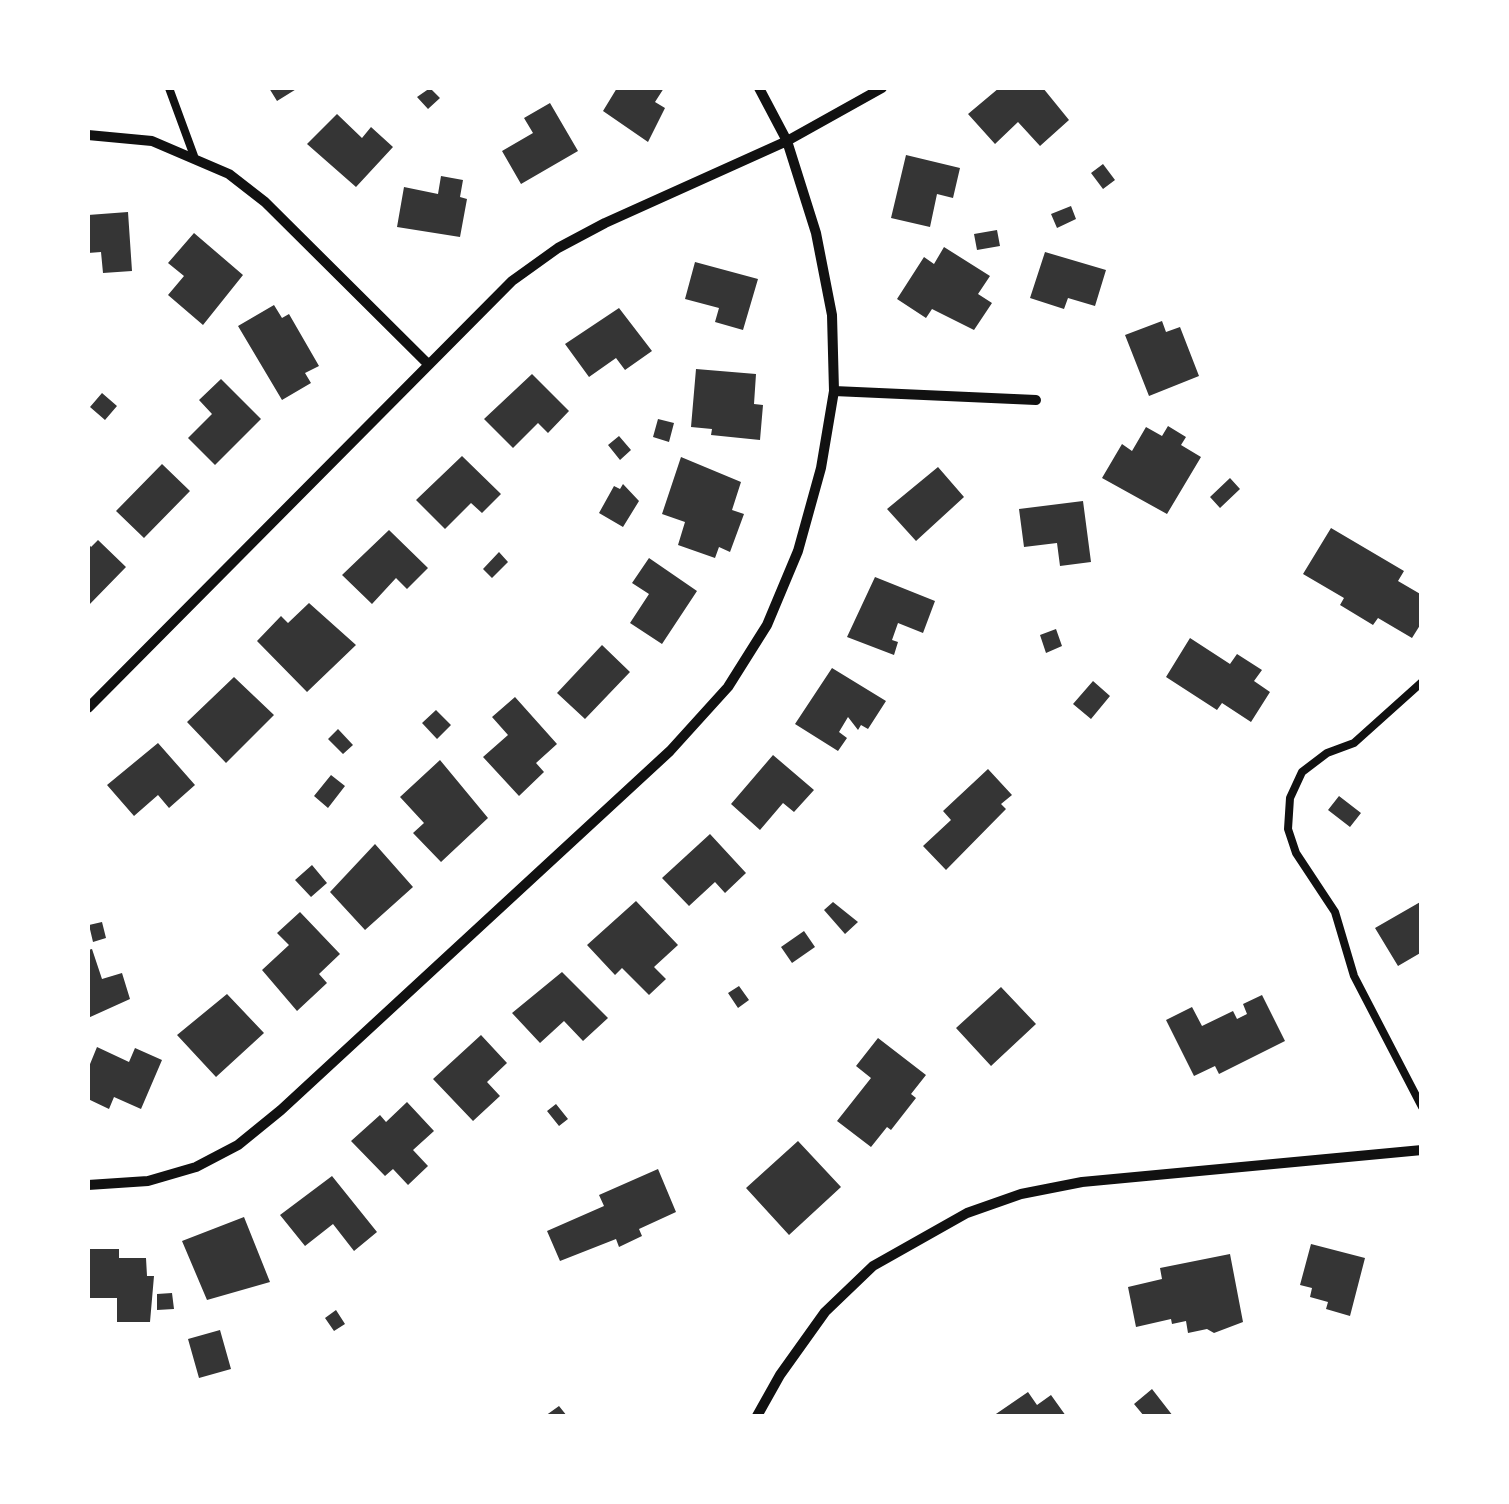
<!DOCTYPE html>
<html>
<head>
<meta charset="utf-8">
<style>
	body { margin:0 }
	#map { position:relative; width:1509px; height:1504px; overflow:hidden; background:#fff; font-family:Roboto,sans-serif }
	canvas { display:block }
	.frame { position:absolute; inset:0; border:90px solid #fff; pointer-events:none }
</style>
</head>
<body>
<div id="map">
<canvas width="1509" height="1504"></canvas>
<div class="frame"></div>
</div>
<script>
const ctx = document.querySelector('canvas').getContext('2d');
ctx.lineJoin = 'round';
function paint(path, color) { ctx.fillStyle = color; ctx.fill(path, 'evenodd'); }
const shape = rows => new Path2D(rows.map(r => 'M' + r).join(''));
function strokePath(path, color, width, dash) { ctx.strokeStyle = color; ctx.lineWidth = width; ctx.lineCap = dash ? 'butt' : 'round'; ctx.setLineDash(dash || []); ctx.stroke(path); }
paint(shape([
	[269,88,298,88,277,101],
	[430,88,440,98,428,109,417,97],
	[617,88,664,88,655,102,665,108,648,142,603,111],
	[999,88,1043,88,1069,120,1040,146,1018,122,995,144,968,114],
	[550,103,578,151,521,184,502,151,533,133,524,118],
	[337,114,362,138,371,127,393,147,356,187,307,144],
	[906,155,960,168,953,198,937,194,930,227,891,218],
	[1103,164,1115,180,1103,189,1091,173],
	[441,176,463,180,460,197,467,199,460,237,397,227,404,187,438,194],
	[1071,206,1076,219,1057,228,1051,214],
	[128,212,132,271,103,273,101,252,88,253,88,215],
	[997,230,1000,246,977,250,974,234],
	[194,233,243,275,203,325,168,295,184,276,168,263],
	[944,247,990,276,978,294,992,303,974,330,932,309,926,318,897,299,924,257,934,264],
	[1045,252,1106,270,1095,306,1068,298,1064,309,1030,298],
	[695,262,758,279,743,330,715,322,719,308,685,299],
	[274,305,282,318,289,314,319,366,305,373,311,383,282,400,238,326],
	[619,308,652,351,625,370,616,358,589,377,565,344],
	[1162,321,1166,332,1180,327,1199,376,1149,396,1125,335],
	[696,369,756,374,754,404,763,405,760,440,711,435,712,429,691,427],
	[532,374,569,411,548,433,538,423,513,448,484,419],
	[221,379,261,419,215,465,188,438,212,414,199,400],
	[102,393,117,406,105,420,90,407],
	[658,419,674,423,669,442,653,437],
	[1168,426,1186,437,1181,445,1201,457,1167,514,1102,478,1122,444,1132,451,1146,427,1162,436],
	[619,436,631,450,620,460,608,445],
	[462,456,501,494,482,513,471,503,445,529,416,500],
	[681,457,741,482,732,510,744,514,730,552,719,547,715,558,678,545,685,522,662,514],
	[162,464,190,491,144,538,116,511],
	[938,467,964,497,916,541,887,509],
	[1230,478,1240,489,1220,508,1210,497],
	[623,484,639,501,623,527,599,513,614,486,620,489],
	[1083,501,1091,562,1060,566,1057,543,1024,547,1019,509],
	[1331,528,1404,571,1398,581,1422,595,1422,622,1412,638,1378,618,1373,625,1340,605,1344,598,1303,574],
	[389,530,428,568,407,589,396,578,372,604,342,575],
	[98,540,126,567,88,606,88,543,91,547],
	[499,552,508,562,492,578,483,569],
	[649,558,697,591,662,644,630,623,649,594,632,583],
	[875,577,935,601,923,633,898,623,892,640,898,642,894,655,847,637],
	[309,603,356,645,307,692,257,641,281,616,288,623],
	[1056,629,1062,646,1046,653,1040,635],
	[1190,638,1230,664,1237,654,1262,670,1254,681,1270,692,1251,722,1222,703,1217,710,1166,677],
	[602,645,630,672,585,719,557,693],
	[832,668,886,701,868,729,861,725,858,730,848,717,839,732,847,738,838,751,795,724],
	[234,677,274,715,226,763,187,722],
	[1093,681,1110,696,1091,719,1073,704],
	[515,697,557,744,536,763,544,772,519,796,483,757,508,735,492,717],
	[436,710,451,725,437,739,422,723],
	[338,729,353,745,343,754,328,739],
	[158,743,195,785,169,808,158,795,134,816,107,785],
	[773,755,814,790,794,812,783,803,760,830,731,804],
	[440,760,488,818,441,862,413,833,424,823,400,797],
	[988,769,1012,795,1001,804,1006,809,946,870,923,846,951,820,943,811],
	[331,775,345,786,328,808,314,796],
	[1339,796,1361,813,1350,827,1328,810],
	[710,834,746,873,725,893,715,882,689,906,662,878],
	[375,844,413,887,365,930,330,892],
	[312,865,327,883,311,897,295,880],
	[636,901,678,945,654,967,666,979,649,995,622,968,615,975,587,945],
	[1422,901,1422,952,1398,966,1375,928],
	[833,902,858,922,845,934,824,910],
	[300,912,340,954,319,974,327,983,297,1011,262,970,289,945,277,933],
	[102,922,106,938,93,942,89,925],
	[804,931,815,947,792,963,781,947],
	[92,949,102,979,122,973,130,999,88,1018,88,950],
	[562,972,608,1018,583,1041,564,1021,540,1043,512,1013],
	[739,986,749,1000,738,1008,728,993],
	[1001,987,1036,1024,991,1066,956,1028],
	[227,994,264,1033,216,1077,177,1035],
	[1262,995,1285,1041,1219,1074,1215,1066,1194,1076,1166,1020,1192,1007,1202,1026,1233,1011,1237,1019,1247,1014,1243,1004],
	[481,1035,507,1063,487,1082,500,1096,473,1121,433,1079],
	[878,1038,926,1075,911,1094,916,1098,891,1130,887,1127,871,1147,837,1121,871,1078,856,1066],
	[97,1047,129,1062,135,1048,162,1060,141,1109,114,1097,109,1109,88,1099,88,1069],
	[407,1102,434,1131,413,1150,428,1166,408,1185,393,1169,385,1176,351,1141,380,1115,386,1122],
	[556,1104,568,1119,559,1126,547,1111],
	[798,1141,841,1187,789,1235,746,1188],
	[658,1169,676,1212,639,1229,642,1236,619,1247,616,1239,560,1261,547,1231,604,1206,599,1195],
	[332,1176,377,1232,354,1251,333,1224,305,1246,280,1215],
	[244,1217,270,1282,207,1300,182,1241],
	[1311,1244,1365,1258,1350,1316,1326,1309,1328,1302,1310,1297,1312,1288,1300,1285],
	[88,1249,119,1249,119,1258,146,1258,147,1276,154,1276,150,1322,117,1322,117,1298,88,1298],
	[1230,1254,1243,1322,1214,1333,1207,1329,1188,1333,1186,1321,1172,1324,1171,1319,1136,1327,1128,1287,1162,1279,1160,1268],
	[172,1293,174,1309,157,1310,157,1294],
	[336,1310,345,1324,334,1331,325,1318],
	[220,1330,231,1369,199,1378,188,1339],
	[1152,1389,1173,1416,1144,1416,1134,1404],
	[1028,1392,1037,1405,1051,1395,1066,1416,993,1416],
	[559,1406,567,1416,545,1416]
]), '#353535');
strokePath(shape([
	[169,88,194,156],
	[1422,682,1354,743,1327,753,1302,772,1290,798,1288,829,1296,853,1335,912,1354,976,1422,1107]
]), '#111', 8);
strokePath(shape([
	[88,135,152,141,229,174,265,202,428,364],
	[834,391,1036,400],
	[88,708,512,281,558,248,605,223,787,141,882,88],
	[88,1185,148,1181,196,1167,238,1145,281,1110,670,751,728,687,767,625,798,551,821,468,834,391,832,315,816,233,787,141,759,88],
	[757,1416,780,1375,825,1312,873,1266,967,1213,1021,1194,1082,1182,1422,1150]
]), '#111', 10);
</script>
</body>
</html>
